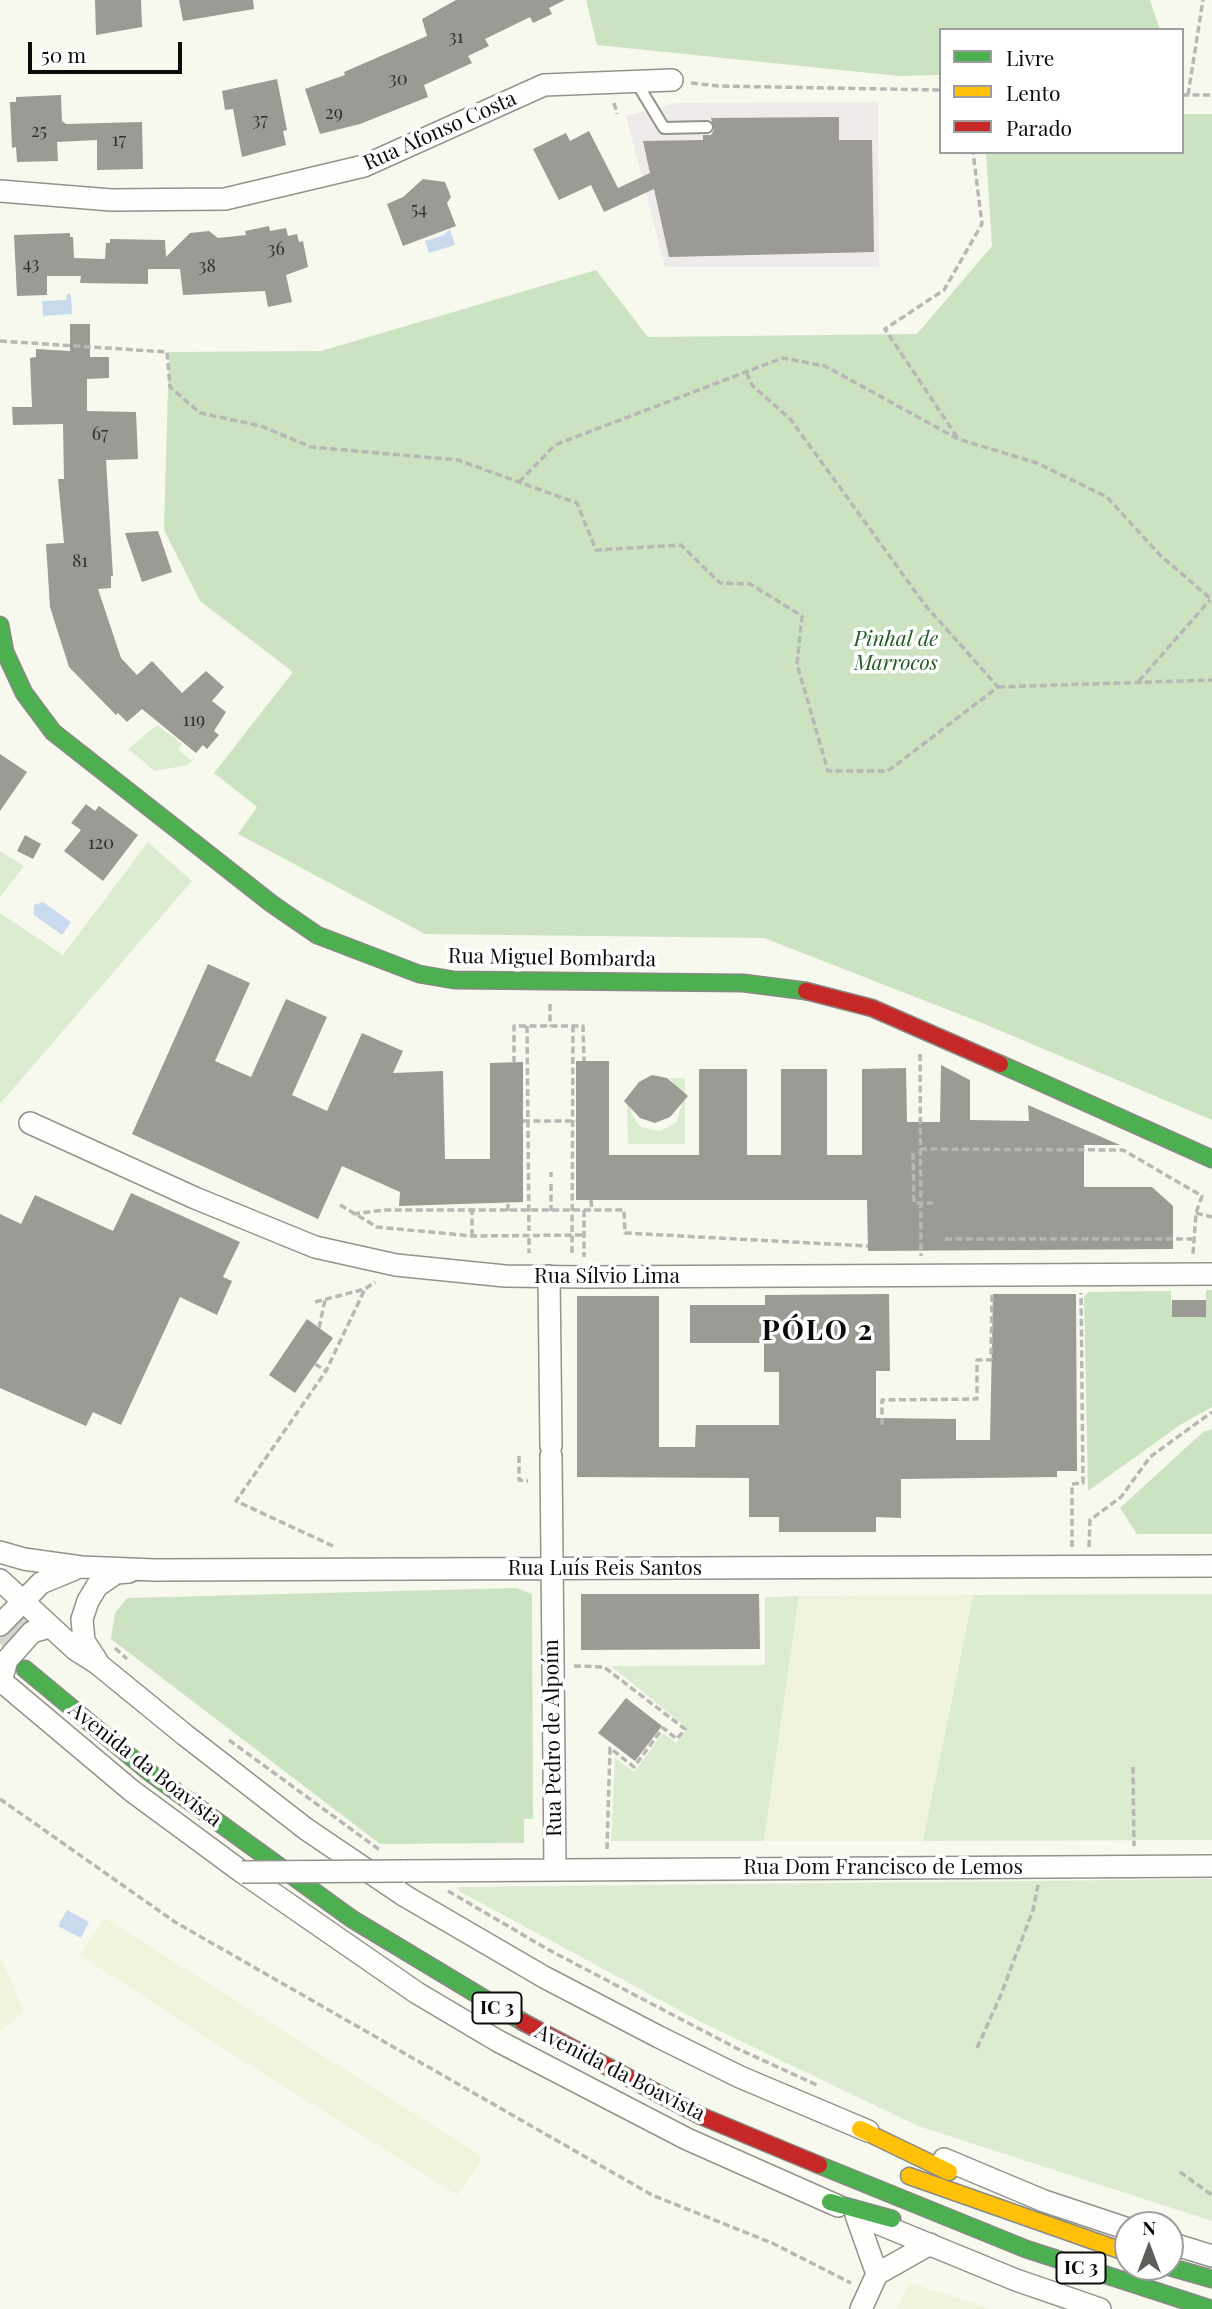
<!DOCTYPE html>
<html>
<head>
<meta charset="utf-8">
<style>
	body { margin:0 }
	#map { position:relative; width:1212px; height:2309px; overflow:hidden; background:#f8f9ee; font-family:"Playfair Display",serif }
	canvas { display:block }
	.legend { position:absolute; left:939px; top:28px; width:245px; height:126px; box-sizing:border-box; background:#fff; border:2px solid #9d9d9d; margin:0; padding:9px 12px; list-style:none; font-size:21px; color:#0b0b0b }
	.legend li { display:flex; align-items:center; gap:14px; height:35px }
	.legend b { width:35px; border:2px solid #9d9d9d }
	.north { position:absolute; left:1114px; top:2211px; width:70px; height:70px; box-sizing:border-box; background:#fff; border:2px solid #9d9d9d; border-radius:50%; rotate:0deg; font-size:19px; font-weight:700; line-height:28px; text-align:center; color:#0b0b0b }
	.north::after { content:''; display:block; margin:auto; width:24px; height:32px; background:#5e5e5a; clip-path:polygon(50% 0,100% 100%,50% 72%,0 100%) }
	.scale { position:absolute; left:28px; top:42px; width:154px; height:32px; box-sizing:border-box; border:4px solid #0b0b0b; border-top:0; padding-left:9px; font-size:21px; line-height:24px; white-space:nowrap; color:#0b0b0b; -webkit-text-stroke:5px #fff; paint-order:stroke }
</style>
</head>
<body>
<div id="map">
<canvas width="1212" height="2309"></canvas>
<ul class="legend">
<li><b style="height:9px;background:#4caf50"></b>Livre</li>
<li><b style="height:9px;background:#ffc107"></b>Lento</li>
<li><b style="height:9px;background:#c62828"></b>Parado</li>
</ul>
<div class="north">N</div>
<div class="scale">50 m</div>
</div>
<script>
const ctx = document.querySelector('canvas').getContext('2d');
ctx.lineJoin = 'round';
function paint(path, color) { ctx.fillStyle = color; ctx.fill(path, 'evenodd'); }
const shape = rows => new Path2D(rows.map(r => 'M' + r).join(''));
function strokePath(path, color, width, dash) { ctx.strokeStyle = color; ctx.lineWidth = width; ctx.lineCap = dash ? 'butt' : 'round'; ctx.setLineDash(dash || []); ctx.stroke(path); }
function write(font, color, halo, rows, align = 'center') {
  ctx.font = font + ' "Playfair Display",serif'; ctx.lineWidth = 7; ctx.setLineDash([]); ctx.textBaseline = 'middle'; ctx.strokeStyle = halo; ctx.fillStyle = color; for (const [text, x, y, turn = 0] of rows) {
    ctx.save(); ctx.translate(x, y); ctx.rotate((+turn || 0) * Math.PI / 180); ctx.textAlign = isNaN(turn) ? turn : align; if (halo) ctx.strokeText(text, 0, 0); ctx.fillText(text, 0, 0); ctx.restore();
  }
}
paint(shape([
	[878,102,879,267,665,267,626,116,676,103]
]), '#f0ebeb');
paint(shape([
	[973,1595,923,1841,764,1841,799,1596],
	[105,1918,480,2155,482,2160,457,2195,213,2042,80,1955],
	[0,1955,24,2012,0,2031],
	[909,2282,991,2309,897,2309]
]), '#f1f4dc');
paint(shape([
	[157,725,182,744,178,750,191,760,196,756,188,765,155,771,128,749],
	[148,842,192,881,0,1104,0,913,63,955],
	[0,851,24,866,0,897],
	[670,1078,685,1078,685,1144,628,1144,627,1096,632,1115,641,1127,660,1131,677,1122,683,1098],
	[1212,1594,1212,1840,923,1841,973,1595],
	[799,1596,764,1841,611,1841,615,1758,634,1772,663,1733,676,1743,687,1728,611,1666,765,1665,765,1597],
	[1212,1879,1212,2221,918,2126,701,2022,459,1891,458,1887]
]), '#dcecd1');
paint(shape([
	[586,0,1150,0,1160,30,941,30,941,75,899,76,597,45],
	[1182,114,1212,114,1212,1120,982,1023,764,938,425,934,238,834,257,807,214,773,293,672,200,601,164,530,169,352,321,351,596,270,648,337,917,334,992,246,986,152,1182,152],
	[1206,1290,1212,1290,1212,1407,1180,1425,1088,1491,1084,1296,1089,1292,1171,1291,1172,1317,1206,1317],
	[1212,1429,1212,1534,1137,1534,1120,1508,1203,1432],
	[516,1588,532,1594,533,1819,524,1819,524,1843,380,1844,111,1639,115,1613,127,1598]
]), '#cbe3c0');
paint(shape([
	[450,229,455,245,429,253,425,241,444,235],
	[67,294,71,294,72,314,43,316,42,301,66,300],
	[43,902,71,922,62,935,34,915,34,905],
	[67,1910,89,1922,81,1938,58,1926]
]), '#c9daee');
paint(shape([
	[95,0,141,0,142,27,96,35],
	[179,0,253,0,254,9,183,21],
	[456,0,565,0,549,8,552,14,533,23,530,17,485,39,489,46,468,56,472,63,424,85,428,97,360,124,320,134,305,89,345,75,344,72,427,36,422,19],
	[277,79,287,130,283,131,286,145,242,157,233,109,225,110,222,91],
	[61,95,62,121,66,124,142,122,143,169,97,170,97,140,57,142,58,161,17,162,16,147,12,148,10,102,16,102,16,97],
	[839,117,839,140,872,140,874,252,669,257,654,189,604,212,591,185,559,200,533,149,566,133,570,141,589,131,618,188,650,173,643,141,703,140,703,135,711,135,714,130,711,118],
	[423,179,445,182,451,197,447,203,456,226,403,246,387,204,403,197],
	[269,226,270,231,286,228,288,236,297,234,299,242,303,241,308,267,286,275,292,302,268,307,265,291,183,295,180,269,148,269,148,284,80,283,81,276,47,276,47,295,17,296,14,235,70,233,70,237,73,237,74,258,105,259,106,243,110,243,110,239,165,240,166,257,190,233,209,231,218,238,246,235,245,231],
	[70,324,90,324,90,357,109,357,109,378,87,379,87,411,136,412,138,459,106,460,113,576,111,576,111,588,98,589,121,658,137,675,152,661,182,693,206,671,224,687,212,701,226,712,214,731,219,735,207,749,203,745,196,753,142,709,127,722,118,713,116,715,69,667,50,607,46,544,64,543,58,479,64,479,63,424,13,425,12,407,32,407,30,358,36,357,36,349,70,351],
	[158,531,172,572,142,582,125,533],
	[0,754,27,772,0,811],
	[86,804,95,811,99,806,138,835,103,881,64,851,81,830,71,823],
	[25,835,41,844,33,859,17,851],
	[208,964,250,983,215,1061,251,1077,286,999,327,1017,292,1095,327,1111,362,1033,403,1051,393,1073,443,1071,445,1159,490,1159,490,1063,523,1062,523,1202,399,1206,400,1192,342,1166,318,1219,132,1134],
	[576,1061,609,1061,609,1155,699,1155,699,1069,747,1069,747,1155,781,1155,781,1069,827,1069,827,1155,862,1155,862,1069,906,1068,907,1122,940,1122,941,1065,970,1080,970,1120,1029,1121,1028,1105,1120,1145,1084,1145,1084,1187,1152,1187,1173,1206,1173,1249,868,1251,867,1200,576,1200],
	[652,1075,667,1078,688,1096,670,1117,655,1123,640,1118,624,1101,639,1082],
	[131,1193,240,1242,223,1277,232,1281,217,1315,180,1297,121,1425,93,1412,86,1426,0,1388,0,1214,21,1224,35,1195,113,1231],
	[889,1294,890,1371,876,1371,876,1418,956,1419,956,1440,990,1440,993,1294,1076,1294,1077,1471,1057,1471,1057,1477,901,1479,901,1518,876,1517,876,1532,779,1532,779,1517,749,1517,749,1478,577,1477,577,1296,659,1296,659,1447,695,1447,696,1425,779,1425,779,1372,764,1372,764,1343,690,1343,690,1305,765,1305,765,1295],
	[1172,1300,1206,1300,1206,1317,1172,1317],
	[307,1319,333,1338,295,1393,269,1375],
	[581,1594,759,1594,760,1649,581,1650],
	[626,1698,662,1726,635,1761,598,1733]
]), '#9b9a94');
strokePath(shape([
	[0,1618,41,1656]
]), '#d4d5cc', 38, [38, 19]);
const lane = shape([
	[635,80,664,128,707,127]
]);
const street = shape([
	[0,191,111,200,225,199,364,166,544,85,672,80],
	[30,1123,195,1198,315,1247,396,1265,505,1276,584,1277,1212,1274],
	[549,1276,551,1446],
	[551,1456,555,1868],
	[0,1552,24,1559,81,1567,155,1570,1212,1566],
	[0,1580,76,1650,98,1664,185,1735,306,1829,405,1896,544,1977,659,2037,740,2077,868,2131],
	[0,1625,41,1583,75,1569],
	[97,1661,84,1641,82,1619,88,1601,97,1586,116,1573,129,1572],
	[0,1680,132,1791,242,1872,417,1993,498,2041,687,2139,838,2206],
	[1,1681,7,1660,32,1632,50,1627],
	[403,1871,1212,1866],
	[944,2159,1044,2201,1128,2229],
	[856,2215,877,2274],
	[877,2223,1016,2280,1100,2309],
	[1170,2243,1212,2256],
	[861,2309,877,2274,930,2244]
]);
const fast = shape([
	[0,625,5,652,24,693,53,732,272,904,317,935,419,974,454,980,743,983,806,991],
	[1000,1064,1212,1159],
	[25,1669,149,1772,352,1919,523,2022],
	[819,2165,1026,2249,1211,2309],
	[830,2202,892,2219],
	[1170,2267,1212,2279]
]);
const slow = shape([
	[860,2129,949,2172],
	[909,2176,1128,2253]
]);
const jam = shape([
	[806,991,872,1008,1000,1064],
	[523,2022,701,2116,819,2165]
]);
strokePath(lane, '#92928d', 14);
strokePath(street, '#92928d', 24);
strokePath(fast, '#888984', 19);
strokePath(slow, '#888984', 19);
strokePath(jam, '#888984', 19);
strokePath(shape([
	[691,83,719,86,941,90],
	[1182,95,1212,95],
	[1188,95,1203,0],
	[614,103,617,114],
	[0,341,167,352,170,387,200,413,261,426,311,447,458,460,577,503,596,550,681,545,720,583,750,584,802,616,797,664,828,771,888,771,998,687,925,605,791,420,752,385,747,374],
	[957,437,885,329,944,290,982,224,973,152],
	[519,482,555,445,782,358,825,366,958,439,1037,463,1107,497,1160,555,1212,600],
	[1139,681,1210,600],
	[998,687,1212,680],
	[550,1004,550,1026],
	[527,1026,529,1231],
	[920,1054,921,1256],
	[514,1063,514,1026,583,1026,584,1061],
	[523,1121,576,1121],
	[920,1149,1123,1150,1202,1196,1196,1213,1193,1254],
	[913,1153,914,1203,933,1203],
	[551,1172,551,1177],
	[551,1184,551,1211],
	[591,1200,592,1210],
	[340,1205,377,1227,472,1236,584,1235],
	[584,1210,584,1257],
	[508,1211,508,1202],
	[1196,1213,1212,1217],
	[353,1214,384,1210,624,1210,625,1233,868,1246],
	[472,1236,472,1211],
	[529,1238,529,1253],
	[945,1239,1192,1239],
	[572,1253,573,1026],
	[315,1302,365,1289,375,1282],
	[319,1328,325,1300],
	[315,1364,326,1371],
	[882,1425,882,1400,977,1399,977,1360,991,1360,992,1294],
	[519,1456,519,1480,528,1481],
	[333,1546,236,1501,326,1371,365,1289],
	[1072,1547,1072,1484,1083,1483,1081,1293],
	[1089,1547,1090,1520,1121,1497,1150,1457,1212,1412],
	[115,1648,127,1659],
	[574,1666,604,1667,685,1729,677,1739,663,1728,634,1767,610,1748,607,1849],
	[229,1740,381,1851],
	[1133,1767,1134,1846],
	[0,1799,175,1922,652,2195,772,2243,851,2283],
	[448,1891,549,1950,736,2048,819,2086],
	[977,2048,1000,1997,1033,1910,1038,1885],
	[1180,2172,1212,2195]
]), '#b7b7b5', 3.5, [7, 3.5]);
strokePath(lane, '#fefefc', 10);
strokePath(street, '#fefefc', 21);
strokePath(fast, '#4caf50', 16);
strokePath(slow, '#ffc107', 16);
strokePath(jam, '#c62828', 16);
const streetBridge = shape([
	[242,1872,403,1871]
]);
strokePath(streetBridge, '#92928d', 24, []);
strokePath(streetBridge, '#fefefc', 21);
write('18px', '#2f2f2d', null, [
	["31",456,37],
	["30",398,79],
	["29",334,113],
	["37",260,120],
	["25",39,131],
	["17",119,140],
	["54",419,209],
	["36",276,249],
	["43",31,264],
	["38",207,266],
	["67",100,434],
	["81",80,561],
	["119",194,720],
	["120",101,843]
]);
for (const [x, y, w] of [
	[497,2008,49],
	[1081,2268,49]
]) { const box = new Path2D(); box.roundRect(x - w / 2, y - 15.5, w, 31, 5); ctx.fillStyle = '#fff'; ctx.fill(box); strokePath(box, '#0b0b0b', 2); }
write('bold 19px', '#0b0b0b', null, [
	["IC 3",497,2008],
	["IC 3",1081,2268]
]);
write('21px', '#0b0b0b', '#fff', [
	["Rua Afonso Costa",440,131,-24],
	["Rua Miguel Bombarda",552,958,1],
	["Rua Sílvio Lima",607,1276],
	["Rua Luís Reis Santos",605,1568],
	["Rua Pedro de Alpoím",553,1738,-91],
	["Avenida da Boavista",145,1765,38],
	["Rua Dom Francisco de Lemos",883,1867],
	["Avenida da Boavista",620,2073,27]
]);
write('italic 21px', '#235a24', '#fff', [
	["Pinhal de",896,639],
	["Marrocos",896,663]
]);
ctx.letterSpacing = '2px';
write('bold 28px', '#0b0b0b', '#fff', [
	["PÓLO 2",818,1331]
]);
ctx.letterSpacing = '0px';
</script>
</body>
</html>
